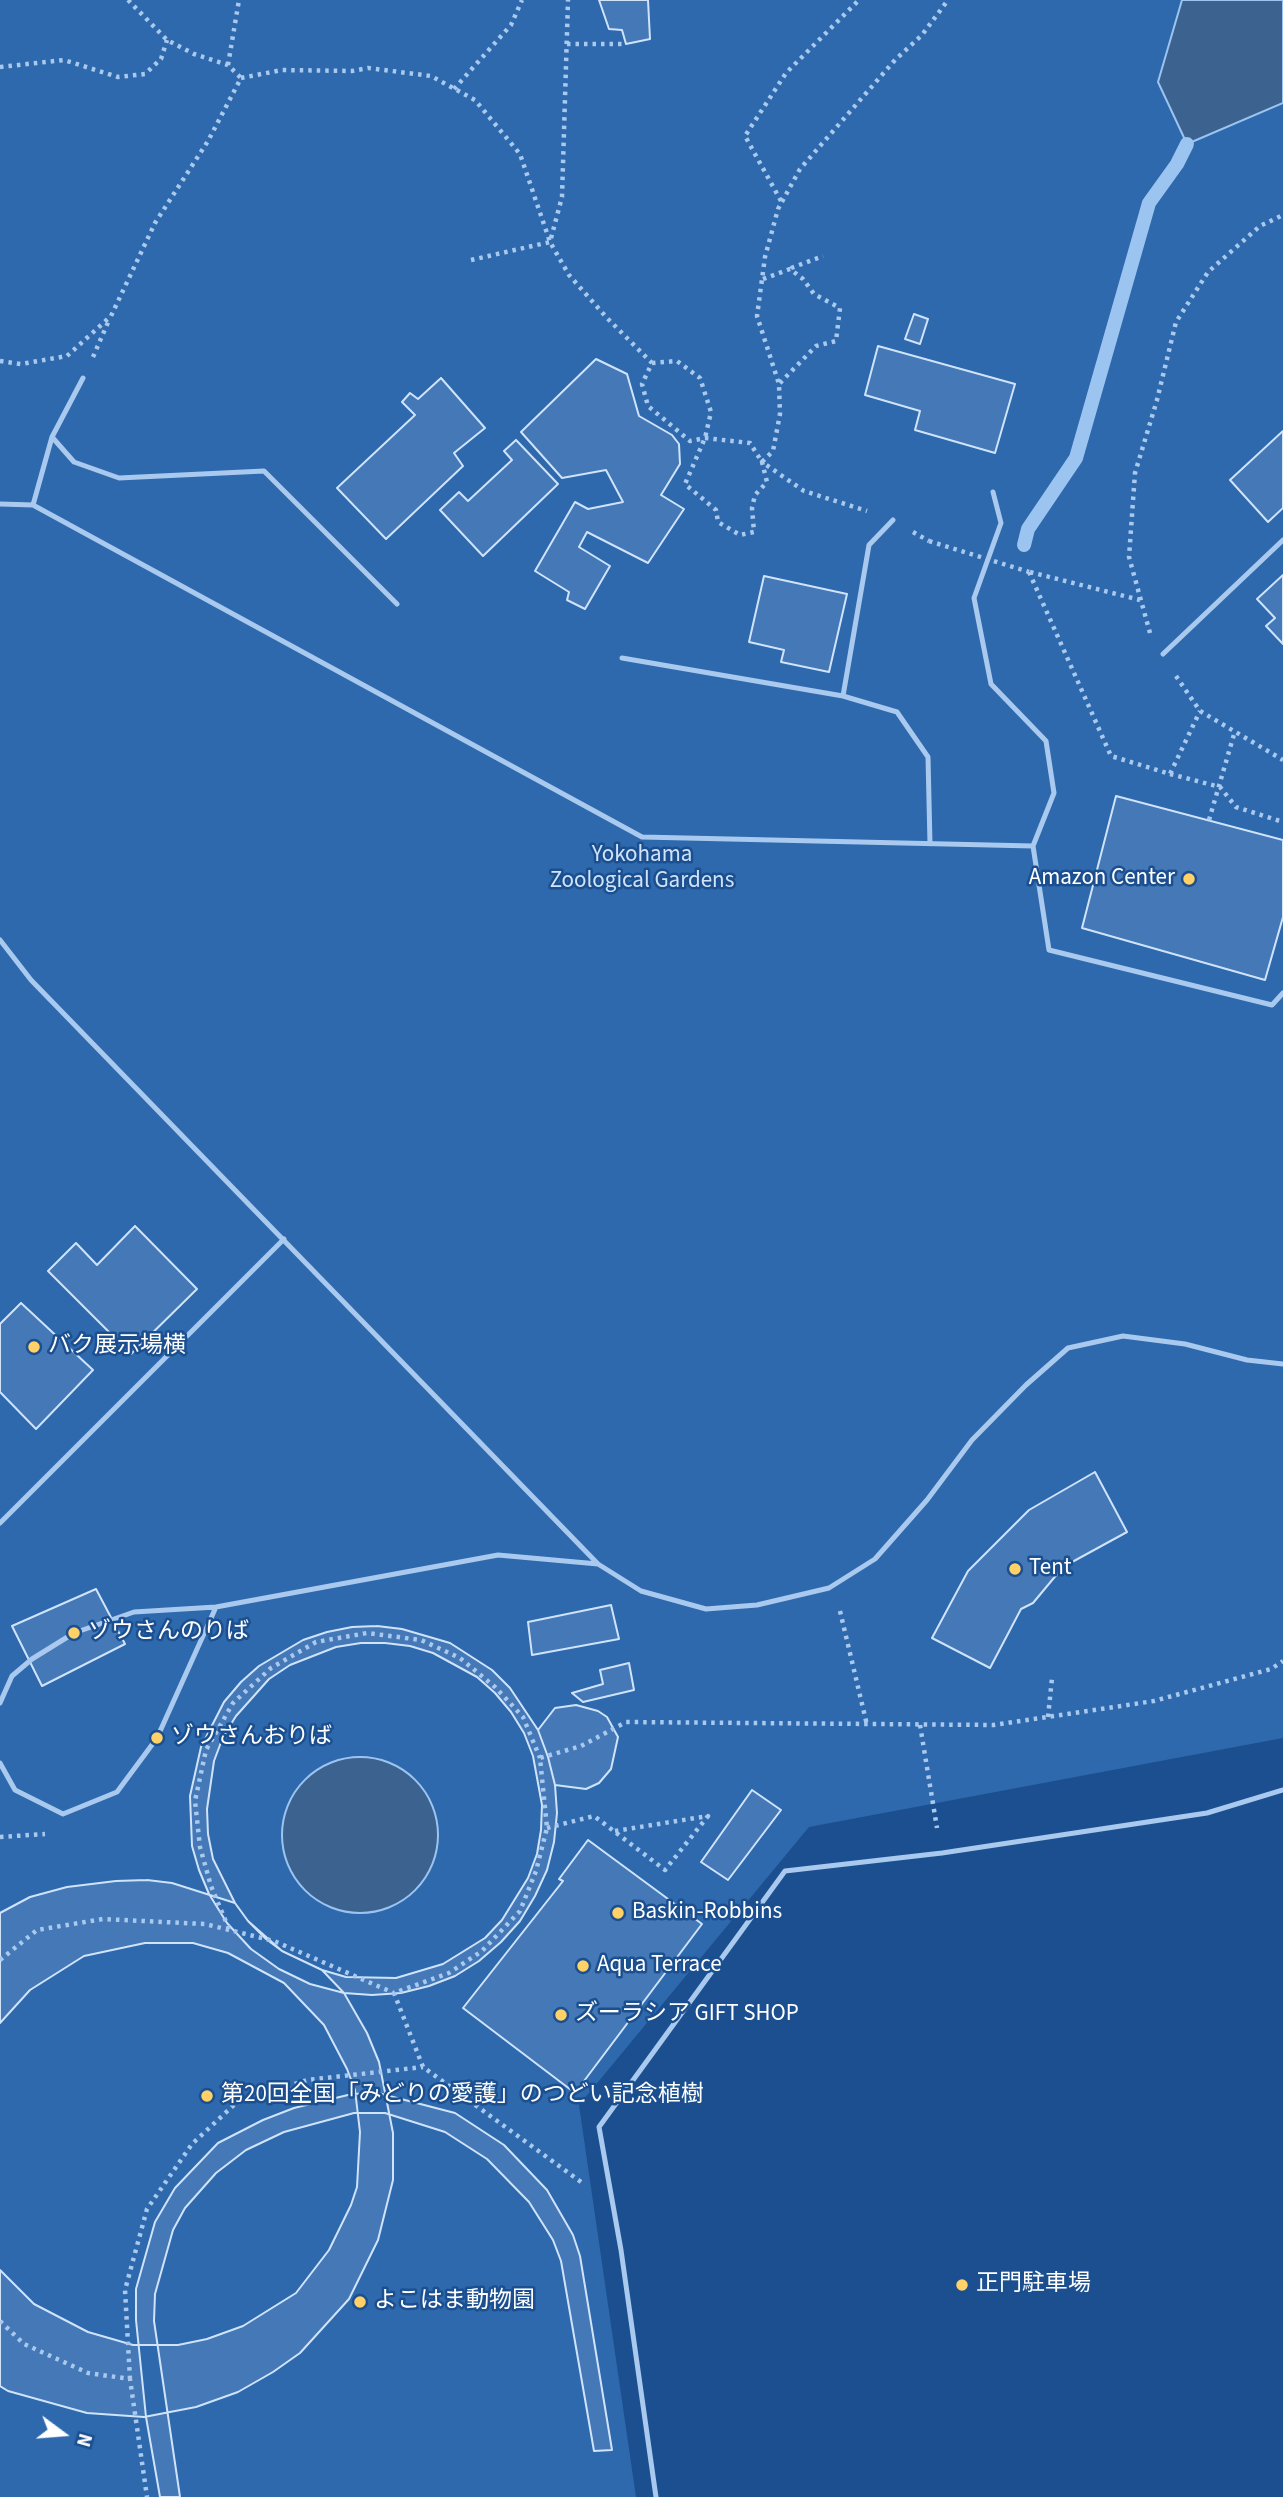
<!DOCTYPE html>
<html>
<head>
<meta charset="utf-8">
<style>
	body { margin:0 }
	#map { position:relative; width:1283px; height:2497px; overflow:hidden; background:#1b4f8f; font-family:"Source Sans 3",sans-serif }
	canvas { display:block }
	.north { position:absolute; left:28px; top:2399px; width:70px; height:70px; -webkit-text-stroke:5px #1b4f8f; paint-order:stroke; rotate:106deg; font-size:19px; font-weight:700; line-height:28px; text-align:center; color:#fff }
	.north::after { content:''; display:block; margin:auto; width:24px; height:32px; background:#fff; clip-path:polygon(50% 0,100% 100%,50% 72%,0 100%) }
</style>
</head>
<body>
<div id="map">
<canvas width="1283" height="2497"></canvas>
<div class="north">N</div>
</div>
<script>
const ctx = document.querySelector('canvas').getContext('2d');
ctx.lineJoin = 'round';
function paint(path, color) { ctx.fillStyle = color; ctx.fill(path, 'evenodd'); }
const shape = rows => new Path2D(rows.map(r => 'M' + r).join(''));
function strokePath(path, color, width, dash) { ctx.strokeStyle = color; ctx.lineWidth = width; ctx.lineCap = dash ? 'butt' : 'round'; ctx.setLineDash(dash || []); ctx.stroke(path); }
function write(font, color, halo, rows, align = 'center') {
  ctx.font = font + ' "Source Sans 3","Noto Sans JP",sans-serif'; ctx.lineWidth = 5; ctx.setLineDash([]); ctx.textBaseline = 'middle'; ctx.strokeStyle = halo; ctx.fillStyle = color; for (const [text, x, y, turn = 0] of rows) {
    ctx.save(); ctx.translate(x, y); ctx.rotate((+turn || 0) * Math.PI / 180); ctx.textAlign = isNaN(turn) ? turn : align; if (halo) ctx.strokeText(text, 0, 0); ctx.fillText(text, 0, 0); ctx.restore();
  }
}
paint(shape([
	[0,0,1283,0,1283,1738,809,1827,579,2105,636,2497,0,2497]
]), '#2e69ad');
const water = shape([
	[1182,0,1283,0,1283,103,1187,144,1158,82,1182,0],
	'282 1835a78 78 0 1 1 156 0a78 78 0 1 1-156 0Z'
]);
paint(water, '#3c6290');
strokePath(water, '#9cc4f0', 2);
strokePath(shape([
	[1024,545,1028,529,1076,458,1149,203,1177,164,1187,144]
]), '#9cc4f0', 14);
const building = shape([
	[599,0,648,0,650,39,626,44,622,30,609,29,599,0],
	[914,314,928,319,920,344,905,339,914,314],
	[878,346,1015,384,995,453,915,430,920,411,865,395,878,346],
	[596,359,627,374,639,416,672,435,679,444,680,464,661,495,684,509,648,563,587,532,579,547,610,566,585,609,567,600,569,592,535,571,575,502,588,509,623,502,606,470,562,478,521,432,596,359],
	[441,378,485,428,454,453,463,466,386,539,337,488,415,415,402,402,410,393,418,399,441,378],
	[1283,431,1283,508,1268,522,1230,480,1283,431],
	[516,440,558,484,483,556,440,510,459,492,468,501,512,460,504,451,516,440],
	[1283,575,1283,644,1266,626,1275,618,1257,599,1283,575],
	[764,576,847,594,829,672,781,662,784,650,749,642,764,576],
	[1116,796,1283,840,1283,917,1265,980,1082,928,1116,796],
	[135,1226,197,1289,131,1354,48,1271,76,1243,97,1265,135,1226],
	[21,1303,93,1370,36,1429,0,1392,0,1324,21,1303],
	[1095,1472,1127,1532,1063,1567,1033,1603,1021,1609,990,1668,932,1638,968,1571,1029,1510,1095,1472],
	[96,1589,125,1644,42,1686,12,1626,96,1589],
	[611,1605,619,1639,532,1655,528,1622,611,1605],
	[377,1626,402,1629,450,1643,492,1670,510,1688,538,1730,548,1757,555,1785,557,1813,554,1842,547,1870,535,1896,520,1921,501,1942,479,1961,455,1976,429,1986,401,1993,372,1995,344,1993,310,1984,279,1969,251,1949,227,1923,209,1894,199,1870,192,1846,190,1796,201,1747,224,1702,241,1682,259,1666,303,1640,327,1632,352,1627,377,1626],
	[361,1643,385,1643,410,1646,433,1653,477,1677,495,1693,511,1712,524,1733,533,1756,542,1805,541,1830,537,1854,528,1878,502,1920,485,1938,443,1964,396,1978,346,1977,322,1970,282,1951,248,1921,235,1903,213,1859,208,1834,207,1809,214,1761,223,1737,236,1716,269,1679,290,1665,336,1647,361,1643],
	[629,1663,634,1690,583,1702,572,1693,603,1684,600,1670,629,1663],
	[576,1705,598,1711,607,1717,618,1737,611,1769,599,1783,586,1789,555,1785,548,1757,538,1730,555,1708,576,1705],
	[752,1790,781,1810,728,1880,701,1862,752,1790],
	[588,1840,702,1924,575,2093,463,2008,563,1881,559,1879,588,1840],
	[147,1880,172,1883,235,1903,248,1921,266,1939,282,1951,322,1970,344,1993,367,2033,379,2062,393,2133,393,2180,378,2240,349,2299,300,2353,273,2372,238,2392,196,2407,144,2417,87,2413,8,2391,0,2386,0,2270,34,2304,88,2332,133,2345,178,2345,207,2339,243,2326,296,2293,329,2250,351,2205,357,2187,360,2132,355,2090,347,2069,324,2025,284,1983,228,1953,193,1943,145,1943,84,1956,30,1990,0,2023,0,1913,30,1897,67,1887,116,1881,147,1880],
	[378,2093,455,2113,504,2145,547,2190,573,2235,580,2256,612,2450,594,2451,561,2261,553,2240,529,2202,487,2159,445,2132,385,2113,354,2113,284,2132,246,2150,216,2173,185,2208,173,2230,155,2294,154,2321,180,2497,160,2497,146,2417,136,2320,136,2289,155,2222,175,2188,218,2143,263,2120,294,2108,352,2094,378,2093]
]);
paint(building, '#4478b7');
strokePath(building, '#cfe3fa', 2);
strokePath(shape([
	[128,0,167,40,194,54,228,65,241,78],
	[567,44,626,44],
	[228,65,239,0],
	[0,67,64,60,118,77,145,74,161,59,167,40],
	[241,78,282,70,352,71,368,68,431,76,475,100,520,154,550,242,569,275,607,318,652,363,642,384,648,406,690,441,705,438,750,443,762,462,773,451,780,414,779,384,757,316,765,257,778,209,800,169,895,60,922,35,948,0],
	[454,89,511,25,522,0],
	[781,201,745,136,786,73,859,0],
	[471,260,550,242,562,197,568,0],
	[791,268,823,256],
	[763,279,790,269,803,279,814,294,840,308,836,341,816,346,779,384],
	[93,357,109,320],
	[0,361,21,364,67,356,111,316,155,223,208,141,241,78],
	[652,363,677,361,700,378,711,412,705,438,685,484,716,510,718,522,740,535,754,532,752,508,755,495,767,482,762,462,804,491,867,511],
	[913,532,929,541],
	[1029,572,1111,756,1170,774,1200,711],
	[1030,572,1140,600],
	[1150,633,1129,557,1135,473,1157,400,1176,322,1208,272,1260,226,1283,215],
	[1176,676,1200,711,1283,760],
	[1170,774,1220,787,1236,807,1283,822],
	[1209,820,1235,731],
	[840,1611,867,1725],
	[1048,1717,1052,1678],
	[920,1725,937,1828],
	[547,1828,594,1816,665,1870,708,1816,615,1831],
	[0,1837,45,1834],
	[229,1929,211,1886,200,1847,195,1801,206,1750,233,1703,271,1668,316,1642,367,1633,421,1640,460,1658,495,1687,523,1717,540,1758],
	[0,1960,37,1930,103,1919,205,1924,274,1941,394,1993],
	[581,2182,423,2067,394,1993,449,1973,482,1951,520,1911,536,1871,547,1828,540,1758,581,1746,626,1722,994,1725,1154,1701,1271,1669,1283,1661],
	[0,2321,24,2344,88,2373,130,2379,147,2497],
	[130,2379,125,2290,147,2209,192,2144,236,2103,307,2080,423,2067]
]), '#a9c9ee', 4.5, [3.5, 5]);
strokePath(shape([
	[52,437,74,462,119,478,264,471,397,604],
	[993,492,1001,523,974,598,991,684,1046,741,1054,793,1033,846],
	[0,504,33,505,642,837,1033,846,1049,950,1272,1005,1283,993],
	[33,505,52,437,83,378],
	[1163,654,1283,540],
	[622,658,843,696,897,712,928,757,930,844],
	[843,696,869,545,893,520],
	[0,940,31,980,598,1564,641,1591,706,1609,757,1605,829,1588,875,1559,927,1500,972,1440,1026,1385,1068,1348,1123,1336,1185,1344,1247,1360,1283,1364],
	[0,1523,284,1239],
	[0,1703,12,1676,32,1659,74,1633,134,1612,216,1607,498,1555,598,1564],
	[0,1763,15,1790,63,1814,117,1792,157,1738,216,1607],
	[656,2497,621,2250,599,2127,785,1871,942,1853,1207,1813,1283,1790]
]), '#a9c9ee', 5);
strokePath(shape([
	[929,541,1029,572]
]), '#a9c9ee', 4.5, [3.5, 5]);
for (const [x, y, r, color] of [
	[1189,879,7,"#ffd166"],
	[34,1347,7,"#ffd166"],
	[1015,1569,7,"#ffd166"],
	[74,1633,7,"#ffd166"],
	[157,1738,7,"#ffd166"],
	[618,1913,7,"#ffd166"],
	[583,1966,7,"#ffd166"],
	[561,2015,7,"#ffd166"],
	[207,2096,7,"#ffd166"],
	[962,2285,7,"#ffd166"],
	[360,2302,7,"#ffd166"]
]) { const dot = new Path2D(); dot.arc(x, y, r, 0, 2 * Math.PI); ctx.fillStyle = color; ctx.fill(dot); strokePath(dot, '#1b4f8f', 2.5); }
write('23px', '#cfe3fa', '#1b4f8f', [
	["Yokohama",642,856],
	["Zoological Gardens",642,882]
]);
write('23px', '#fff', '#1b4f8f', [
	["Amazon Center",1175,879,"right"],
	["バク展示場横",48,1347],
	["Tent",1029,1569],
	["ゾウさんのりば",88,1633],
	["ゾウさんおりば",171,1738],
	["Baskin-Robbins",632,1913],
	["Aqua Terrace",597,1966],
	["ズーラシア GIFT SHOP",575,2015],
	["第20回全国「みどりの愛護」のつどい記念植樹",221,2096],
	["正門駐車場",976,2285],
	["よこはま動物園",374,2302]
], 'left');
</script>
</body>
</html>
